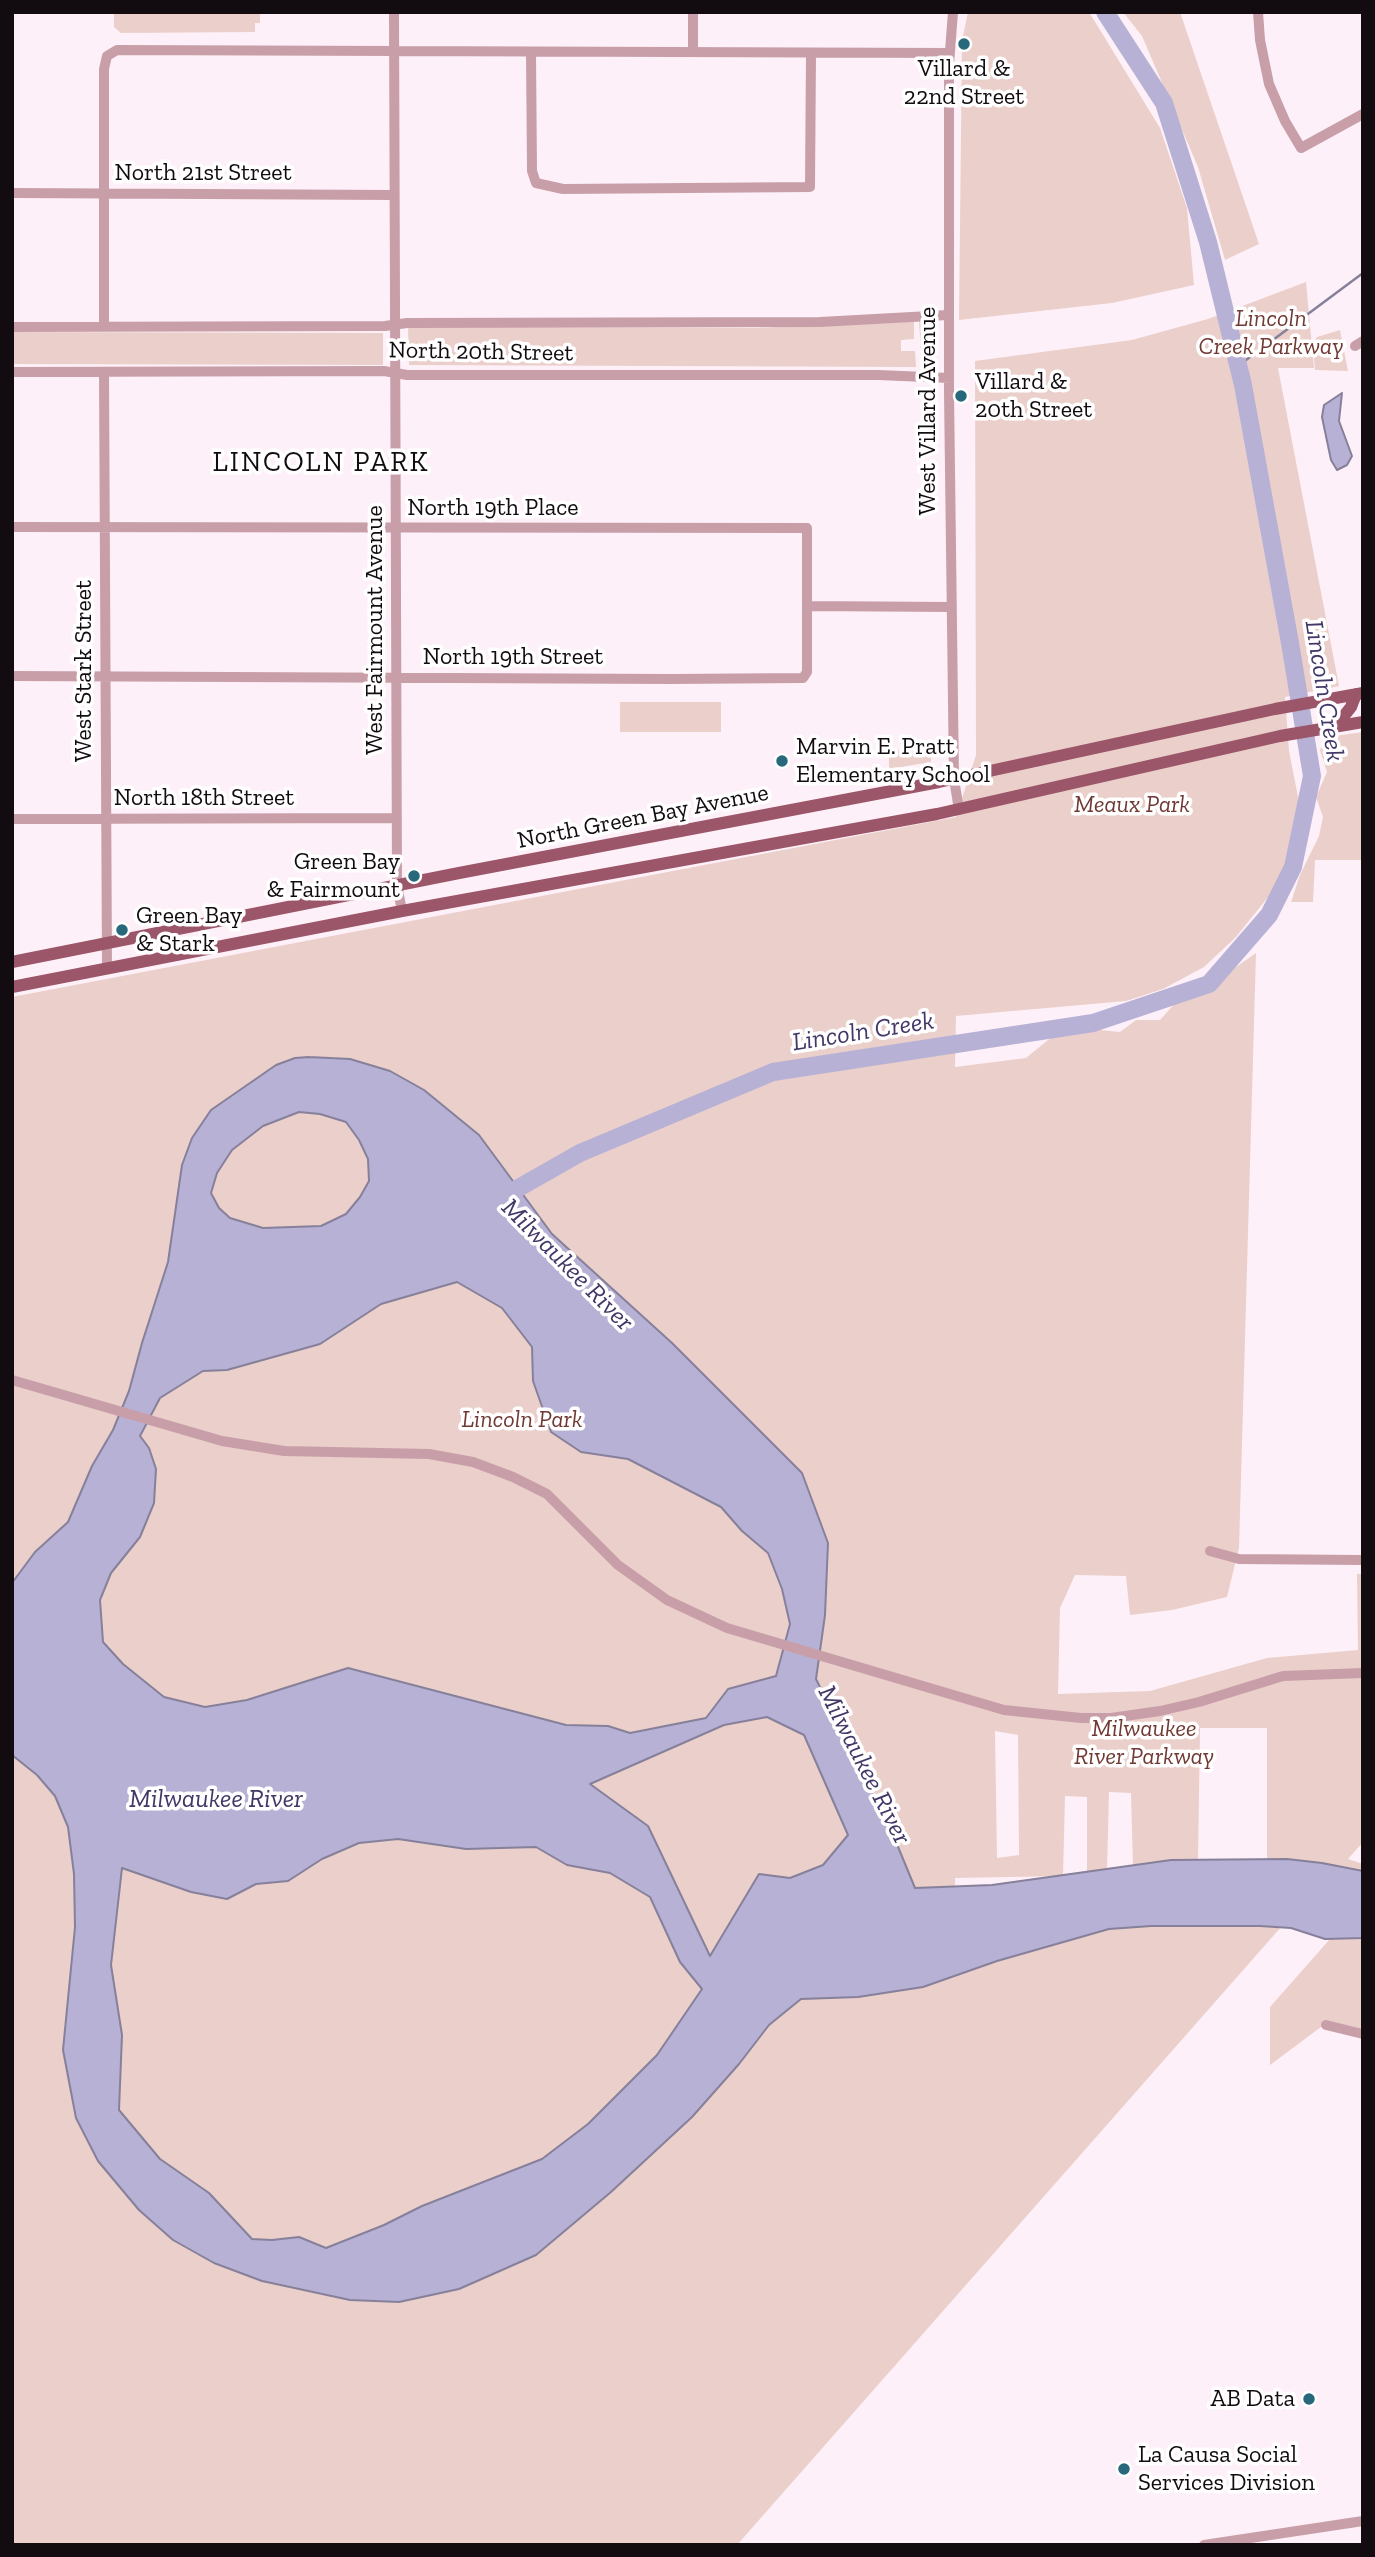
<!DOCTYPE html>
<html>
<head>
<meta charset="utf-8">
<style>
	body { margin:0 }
	#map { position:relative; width:1375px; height:2557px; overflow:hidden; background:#fef0f8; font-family:"Zilla Slab",serif }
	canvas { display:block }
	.frame { position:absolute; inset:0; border:14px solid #120c10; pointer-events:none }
</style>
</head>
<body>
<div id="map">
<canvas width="1375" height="2557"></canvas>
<div class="frame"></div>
</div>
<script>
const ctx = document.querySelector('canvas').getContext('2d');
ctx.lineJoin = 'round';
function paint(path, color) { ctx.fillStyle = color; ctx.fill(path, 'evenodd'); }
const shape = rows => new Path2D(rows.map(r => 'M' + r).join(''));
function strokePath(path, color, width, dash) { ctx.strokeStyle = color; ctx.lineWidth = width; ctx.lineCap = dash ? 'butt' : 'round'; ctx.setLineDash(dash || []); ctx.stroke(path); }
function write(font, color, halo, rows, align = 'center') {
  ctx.font = font + ' "Zilla Slab",serif'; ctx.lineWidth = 7; ctx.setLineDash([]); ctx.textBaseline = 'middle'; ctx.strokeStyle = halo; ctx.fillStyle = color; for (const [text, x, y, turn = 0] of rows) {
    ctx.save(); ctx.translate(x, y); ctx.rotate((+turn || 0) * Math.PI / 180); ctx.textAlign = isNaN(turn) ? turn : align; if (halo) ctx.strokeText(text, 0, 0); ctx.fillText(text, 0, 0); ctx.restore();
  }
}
paint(shape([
	[114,12,260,12,260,23,255,23,255,32,121,33,114,27],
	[968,12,1089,12,1160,128,1187,208,1194,285,1112,303,959,320,962,41],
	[1123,12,1180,12,1259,244,1225,260,1198,167,1142,36],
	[1306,282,1314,368,1278,368,1339,686,1285,697,1289,751,1299,802,1295,841,1277,886,1236,937,1204,967,1163,989,1126,1001,956,1016,955,1067,1026,1058,1053,1036,1100,1030,1120,1032,1136,1020,1160,1020,1176,1002,1206,988,1256,953,1239,1548,1227,1597,1172,1610,1130,1615,1126,1576,1075,1575,1060,1608,1058,1694,1150,1691,1267,1658,1358,1650,1357,1574,1363,1574,1363,1842,1348,1859,1363,1864,1363,2029,1329,2021,1270,2065,1270,2007,1337,1931,1305,1861,1267,1859,1267,1728,1200,1728,1198,1859,1133,1866,1131,1793,1109,1792,1107,1870,1087,1873,1087,1797,1065,1796,1063,1876,955,1878,955,1890,1289,1918,737,2545,12,2545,12,997,956,817,976,755,975,361,1132,340,1208,319],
	[995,1731,1018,1735,1019,1855,997,1858],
	[934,320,934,367,922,367,919,321],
	[914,321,914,339,901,340,901,351,915,351,916,367,409,365,408,327,755,328],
	[1340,330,1348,371,1315,370,1313,344,1317,337],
	[12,332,383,333,383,365,12,364],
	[620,702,721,702,721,732,620,732],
	[1363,732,1363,860,1315,860,1313,902,1291,902,1300,875,1319,836,1323,817,1316,797,1327,772,1320,750,1328,737],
	[889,750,931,750,931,762,889,769]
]), '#ebcfcb');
const water = shape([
	[1342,393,1339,421,1352,456,1347,465,1337,470,1331,460,1322,417,1324,405,1342,393],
	[309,1057,350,1059,390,1071,424,1090,479,1135,552,1234,672,1343,802,1473,828,1543,825,1615,816,1679,894,1837,915,1888,992,1885,1171,1860,1287,1859,1322,1863,1363,1871,1363,1938,1325,1939,1291,1928,1260,1926,1151,1926,1109,1929,997,1961,923,1987,858,1997,801,1999,769,2025,739,2064,692,2117,611,2192,536,2255,459,2289,399,2302,350,2300,262,2281,214,2263,173,2240,139,2210,98,2161,76,2118,63,2050,75,1927,74,1874,68,1827,55,1796,37,1775,12,1755,12,1583,35,1552,68,1522,92,1466,113,1430,129,1391,142,1343,168,1262,182,1165,192,1138,211,1110,276,1065,295,1058,309,1057],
	[299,1112,320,1114,346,1122,359,1140,368,1159,369,1181,360,1197,346,1214,321,1226,263,1228,230,1218,219,1208,211,1193,217,1173,232,1150,263,1126,299,1112],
	[457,1282,502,1308,532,1347,533,1381,551,1432,581,1452,628,1459,721,1507,742,1531,768,1553,782,1589,790,1624,776,1676,728,1689,706,1718,630,1733,608,1726,566,1725,348,1668,247,1700,205,1707,164,1697,123,1664,103,1642,100,1600,111,1573,140,1537,154,1503,156,1469,149,1448,140,1436,160,1398,203,1371,227,1370,320,1344,381,1304,457,1282],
	[767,1717,804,1735,848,1835,823,1865,790,1878,759,1874,710,1956,648,1826,590,1784,724,1725,767,1717],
	[398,1839,466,1849,536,1847,567,1865,610,1873,650,1897,680,1962,702,1989,657,2055,588,2124,542,2159,422,2206,384,2225,326,2248,299,2237,272,2240,252,2239,209,2193,160,2159,119,2110,122,2035,111,1965,122,1868,191,1892,227,1899,256,1884,288,1881,322,1859,359,1843,398,1839]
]);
paint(water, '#b7b1d5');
strokePath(water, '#86809a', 2);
strokePath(shape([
	[1238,366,1363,273]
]), '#86809a', 2.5);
strokePath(shape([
	[499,1199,580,1153,773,1072,1093,1023,1209,984,1269,915,1293,867,1312,776,1290,643,1243,385,1208,242,1164,103,1105,12]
]), '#b7b1d5', 18);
strokePath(shape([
	[394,12,397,885,402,911],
	[953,12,949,64,949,393,954,779,959,810],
	[1258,12,1260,40,1269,84,1285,121,1301,148,1363,114],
	[531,52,532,171,536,183,563,189,810,187,811,53],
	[693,52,693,12],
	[12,193,394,195],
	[104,326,104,69,107,56,117,50,950,53],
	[12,327,385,326,407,323,820,322,948,315],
	[1355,346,1363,341],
	[12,372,384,371,407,375,878,375,949,378],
	[104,373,107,969],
	[12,527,807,528,807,672,803,678,671,679,12,676],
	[807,606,951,607],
	[12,819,397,818],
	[12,1380,222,1441,284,1451,429,1454,473,1462,513,1477,547,1494,618,1565,667,1600,727,1628,1004,1710,1081,1718,1111,1718,1160,1711,1199,1702,1283,1676,1363,1673],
	[1210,1551,1239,1559,1363,1560],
	[1326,2025,1363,2034],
	[1204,2545,1363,2521]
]), '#c89fa8', 10);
strokePath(shape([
	[1336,726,1351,707,1356,694],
	[12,962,459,873,939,782,1275,709,1363,693],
	[12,987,402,911,937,814,1280,736,1363,722]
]), '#9c5669', 12);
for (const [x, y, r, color] of [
	[964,44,7,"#28687c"],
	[961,396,7,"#28687c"],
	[782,761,7,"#28687c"],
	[414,876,7,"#28687c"],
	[122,930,7,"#28687c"],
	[1309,2399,7,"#28687c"],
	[1124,2469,7,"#28687c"]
]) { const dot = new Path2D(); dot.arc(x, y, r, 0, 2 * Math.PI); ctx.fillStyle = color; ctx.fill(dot); strokePath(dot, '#fff', 2.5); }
write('24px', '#120c10', '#fff', [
	["Villard &",964,69,"center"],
	["22nd Street",964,97,"center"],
	["Villard &",975,382],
	["20th Street",975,410],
	["Marvin E. Pratt",796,747],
	["Elementary School",796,775],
	["Green Bay",400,862,"right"],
	["& Fairmount",400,890,"right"],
	["Green Bay",136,916],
	["& Stark",136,944],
	["AB Data",1295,2399,"right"],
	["La Causa Social",1138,2455],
	["Services Division",1138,2483]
], 'left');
write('24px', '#120c10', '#fff', [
	["North 21st Street",203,173],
	["North 20th Street",481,352,1],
	["West Villard Avenue",928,411,-90],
	["North 19th Place",493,508],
	["West Fairmount Avenue",375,630,-90],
	["North 19th Street",513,657],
	["West Stark Street",84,671,-90],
	["North 18th Street",204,798],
	["North Green Bay Avenue",643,817,-11]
]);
write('italic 24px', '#713933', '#fff', [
	["Lincoln",1271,319],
	["Creek Parkway",1271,347],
	["Meaux Park",1132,805],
	["Lincoln Park",522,1420],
	["Milwaukee",1144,1729],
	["River Parkway",1144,1757]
]);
write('italic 26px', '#433767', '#fff', [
	["Lincoln Creek",1324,691,81],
	["Lincoln Creek",863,1032,-9],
	["Milwaukee River",567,1265,45],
	["Milwaukee River",864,1765,63],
	["Milwaukee River",216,1800]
]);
ctx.letterSpacing = '2px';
write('28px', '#120c10', '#fff', [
	["LINCOLN PARK",321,463]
]);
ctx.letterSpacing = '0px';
</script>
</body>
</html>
